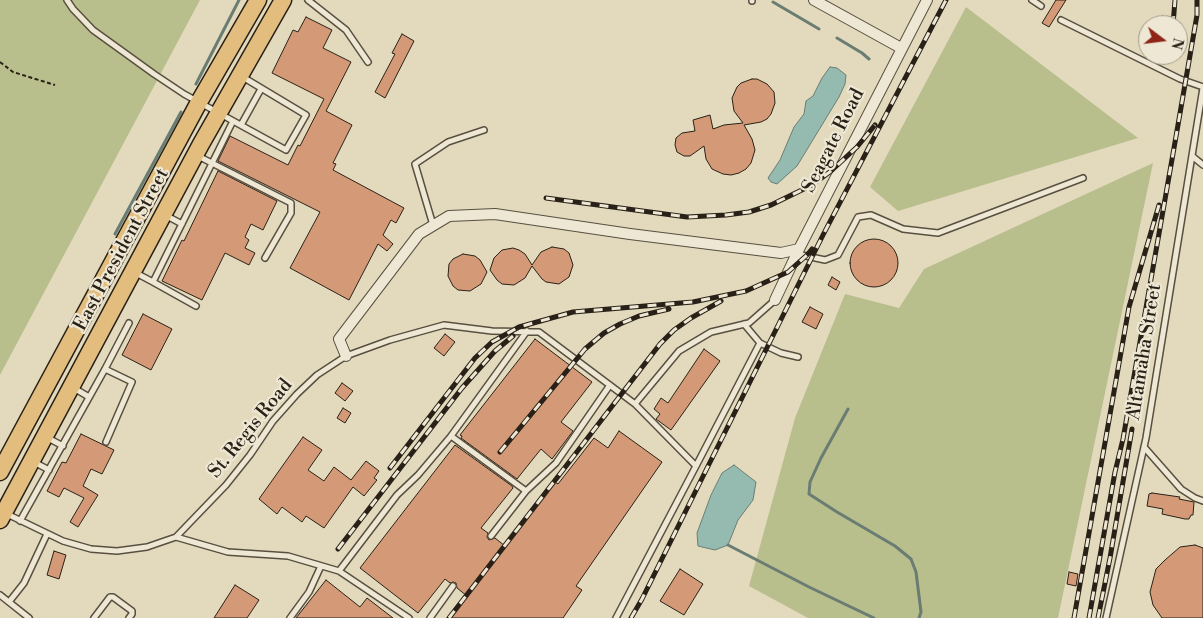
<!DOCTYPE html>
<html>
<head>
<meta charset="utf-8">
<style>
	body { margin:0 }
	#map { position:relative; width:1203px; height:618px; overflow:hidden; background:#e3dabd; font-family:"Libre Bodoni",serif }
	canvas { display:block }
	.north { position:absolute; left:1138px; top:15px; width:50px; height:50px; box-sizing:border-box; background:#ede7d4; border:1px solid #9f9888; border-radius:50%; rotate:105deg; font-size:14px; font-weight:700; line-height:20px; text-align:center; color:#292117 }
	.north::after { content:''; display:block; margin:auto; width:18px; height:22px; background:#8f2418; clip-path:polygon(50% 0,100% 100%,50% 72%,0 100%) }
</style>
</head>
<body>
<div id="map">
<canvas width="1203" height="618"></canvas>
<div class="north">N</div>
</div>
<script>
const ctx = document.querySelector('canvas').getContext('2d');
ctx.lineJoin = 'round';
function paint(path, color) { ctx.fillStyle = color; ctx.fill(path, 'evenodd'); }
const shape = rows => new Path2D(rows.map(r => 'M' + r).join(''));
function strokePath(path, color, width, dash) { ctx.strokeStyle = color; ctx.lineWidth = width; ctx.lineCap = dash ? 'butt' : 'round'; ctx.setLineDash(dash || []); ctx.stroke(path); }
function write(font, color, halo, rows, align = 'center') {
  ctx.font = font + ' "Libre Bodoni",serif'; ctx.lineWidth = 4.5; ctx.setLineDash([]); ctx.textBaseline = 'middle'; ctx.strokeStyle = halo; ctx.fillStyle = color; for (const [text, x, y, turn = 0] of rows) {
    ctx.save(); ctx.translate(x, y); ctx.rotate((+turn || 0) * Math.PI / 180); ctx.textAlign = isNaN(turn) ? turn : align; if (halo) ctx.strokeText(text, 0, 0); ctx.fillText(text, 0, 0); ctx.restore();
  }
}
paint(shape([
	[0,0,200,0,0,375],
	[966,7,1138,138,898,211,870,187],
	[1153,163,1058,618,808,618,749,586,795,418,845,294,899,308,924,269]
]), '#b9be8d');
const water = shape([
	[830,67,837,68,846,75,845,84,839,97,797,166,777,184,771,182,768,178,780,160,794,127,804,114,806,101,813,96,822,78,830,67],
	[734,465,756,482,753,500,738,520,728,545,715,550,698,546,697,533,711,495,722,473,734,465]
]);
paint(water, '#95bbb0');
strokePath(water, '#6a7d73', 1);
strokePath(shape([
	[773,2,819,29],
	[837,38,862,53,869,59],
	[196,84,239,0],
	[115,234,181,112],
	[848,409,821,458,810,482,809,494,837,512,895,546,911,559,916,572,921,612,919,618],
	[728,545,809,587,874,618]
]), '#6a7d73', 3);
const building = shape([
	[1056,0,1066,0,1049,27,1042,23,1056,0],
	[306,17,332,30,323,48,351,62,326,111,352,125,333,163,336,164,333,170,404,208,396,223,391,220,383,235,393,244,387,251,378,244,349,300,290,268,320,212,218,161,230,136,288,165,298,145,300,146,324,99,272,73,293,30,298,32,306,17],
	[402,34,414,41,385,98,375,92,395,54,392,53,402,34],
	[752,79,757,79,767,84,774,92,775,103,771,114,767,119,761,122,744,125,752,139,755,150,751,163,746,169,739,173,731,175,723,174,712,169,706,159,704,146,690,156,684,156,677,152,675,145,676,138,682,133,695,131,693,120,710,115,713,129,724,125,743,123,734,111,732,98,737,87,741,83,752,79],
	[218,171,277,201,263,230,251,224,245,237,249,240,245,248,255,253,249,265,225,253,202,300,162,281,182,240,184,241,218,171],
	'850 263a24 24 0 1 1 48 0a24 24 0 1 1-48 0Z',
	[552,247,564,249,569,253,573,265,569,277,559,284,546,282,542,279,532,266,525,278,514,285,502,284,497,280,490,270,494,258,502,250,513,248,519,250,525,254,532,265,541,252,552,247],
	[463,254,475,256,480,260,487,272,481,284,470,291,458,290,453,286,448,276,449,264,453,259,463,254],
	[832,277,840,282,836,290,828,285,832,277],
	[810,307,823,314,816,329,802,322,810,307],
	[143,314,172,329,151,370,122,355,143,314],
	[445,334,455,342,444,356,434,348,445,334],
	[535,339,592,382,561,422,573,431,552,459,541,449,517,479,461,438,462,436,460,435,535,339],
	[704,349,720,361,671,430,656,419,660,414,654,409,661,398,668,403,704,349],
	[342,383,353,391,345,401,335,393,342,383],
	[343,408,351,413,345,423,337,418,343,408],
	[619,431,662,462,576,586,582,590,563,618,450,618,467,596,457,588,456,583,453,582,450,583,445,579,418,613,360,568,455,445,512,486,513,488,481,528,488,533,487,537,489,540,495,538,505,546,555,482,558,484,594,438,608,448,619,431],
	[81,434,114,450,102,474,91,469,83,486,98,495,78,527,70,522,84,498,64,488,59,497,47,491,62,462,66,463,81,434],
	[303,437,322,450,308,470,324,481,334,467,351,480,366,461,379,471,374,478,377,480,364,496,353,487,324,528,306,516,302,522,282,507,277,514,259,499,303,437],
	[1152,493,1180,497,1179,499,1194,502,1193,515,1191,515,1189,519,1185,519,1162,514,1163,509,1147,506,1149,494,1152,493],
	[1195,545,1203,548,1203,618,1162,618,1153,605,1150,592,1156,569,1165,560,1180,547,1195,545],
	[54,551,66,555,59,579,47,575,54,551],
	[680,569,703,584,684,615,660,601,680,569],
	[1069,572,1078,574,1076,586,1067,584,1069,572],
	[326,580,360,607,367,598,393,618,296,618,326,580],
	[235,585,259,600,247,618,214,618,235,585]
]);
paint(building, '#d49a77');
strokePath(building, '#292117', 1);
const lane = shape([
	[67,0,73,9,93,30,154,74,184,94,286,150,306,115,241,76],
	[308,0,346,30,368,62],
	[1032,0,1041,6],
	[752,1,752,0],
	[1061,20,1180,79,1203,87],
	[241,125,261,89],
	[196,155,291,203,291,213,265,258],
	[1192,156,1203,165],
	[165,215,182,224],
	[433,225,415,164,448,142,484,130],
	[797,254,825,260,838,255,858,217,871,215,903,229,938,233,1083,178],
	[136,273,153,282,233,121],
	[153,282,196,306],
	[744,324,760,343,781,353,798,357],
	[527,331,451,436,526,491,556,463,610,385],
	[105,369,132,382,106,442],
	[72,387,89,397],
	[48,438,63,446],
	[1144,447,1181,489,1195,498,1203,501],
	[34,462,49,470],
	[696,466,760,343],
	[7,514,63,541,91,549,117,551,147,547,176,537,226,485,250,455,273,421,297,394,317,375,346,356,390,340,444,325,492,331,539,332,635,404,679,351,711,332,749,323,775,300],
	[20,521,105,369,129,323],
	[491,536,526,491],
	[176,537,228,552,288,556,339,571],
	[0,595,29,618],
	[9,602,24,583,47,534],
	[94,618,110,597,113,597,132,611,132,614,129,618],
	[290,618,309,592,321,566],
	[409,618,339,571,397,495,418,475,451,436],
	[430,618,453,586],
	[616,618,696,466,635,404],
	[1106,618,1146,438,1203,88]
]);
const street = shape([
	[814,0,901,48],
	[775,300,799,249,927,0],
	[346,356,339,339,419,234,449,216,495,214,630,234,781,253,799,249]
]);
const primary = shape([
	[0,472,199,102,258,0],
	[0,520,201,144,283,0]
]);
strokePath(lane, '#584f40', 8);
strokePath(street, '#584f40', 12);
strokePath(primary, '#292117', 19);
strokePath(shape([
	[0,62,13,72,55,85]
]), '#292117', 2, [4, 2.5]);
strokePath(lane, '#ede7d4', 5);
strokePath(street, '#ede7d4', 10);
strokePath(primary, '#e2bd7e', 16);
const rail = shape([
	[1173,25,1175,0],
	[546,198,687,217,726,215,749,212,771,205,812,185,831,171,857,147,875,125],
	[500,452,585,349,604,333,620,324,639,316,669,309],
	[390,468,475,358,492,342,519,327,573,312,693,302,746,291,788,272,807,255,812,249],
	[338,549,462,388,495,351,513,336],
	[449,618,660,344,674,330,691,318,721,301],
	[631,618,642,599,823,235,946,0],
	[1074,618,1129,307,1159,205],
	[1089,618,1115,472,1123,439,1174,148,1197,15,1197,0],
	[1098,618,1110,558,1132,429]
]);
strokePath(rail, '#292117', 5);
strokePath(rail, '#ede7d4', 3, [9]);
write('19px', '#292117', '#ede7d4', [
	["Seagate Road",834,141,-63],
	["East President Street",122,250,-62],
	["Altamaha Street",1145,352,-81],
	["St. Regis Road",251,429,-51]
]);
</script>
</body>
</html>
